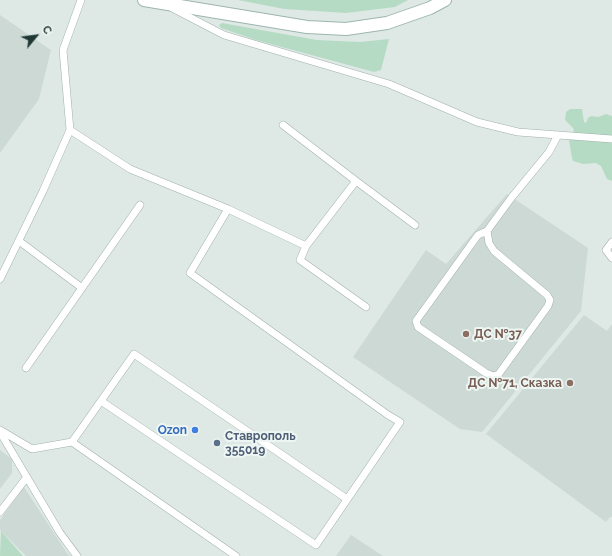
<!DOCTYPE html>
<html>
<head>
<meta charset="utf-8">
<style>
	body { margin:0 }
	#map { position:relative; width:612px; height:556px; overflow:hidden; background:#dee9e5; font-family:Raleway,sans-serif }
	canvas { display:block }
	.north { position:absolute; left:16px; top:16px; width:40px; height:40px; -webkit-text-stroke:3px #eef6f3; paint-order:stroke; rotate:61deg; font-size:11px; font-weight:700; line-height:16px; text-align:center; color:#203834 }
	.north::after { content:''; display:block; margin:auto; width:14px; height:18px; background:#203834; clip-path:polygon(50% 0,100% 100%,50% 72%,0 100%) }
</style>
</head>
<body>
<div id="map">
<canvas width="612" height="556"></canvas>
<div class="north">С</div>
</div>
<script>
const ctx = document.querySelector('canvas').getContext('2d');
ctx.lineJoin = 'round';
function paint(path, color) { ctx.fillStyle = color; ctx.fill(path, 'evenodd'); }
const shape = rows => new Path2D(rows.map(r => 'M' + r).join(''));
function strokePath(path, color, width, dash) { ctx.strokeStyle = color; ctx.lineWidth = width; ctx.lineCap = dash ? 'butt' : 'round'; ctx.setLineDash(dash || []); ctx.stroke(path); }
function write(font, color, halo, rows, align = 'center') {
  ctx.font = font + ' Raleway,sans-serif'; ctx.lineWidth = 4; ctx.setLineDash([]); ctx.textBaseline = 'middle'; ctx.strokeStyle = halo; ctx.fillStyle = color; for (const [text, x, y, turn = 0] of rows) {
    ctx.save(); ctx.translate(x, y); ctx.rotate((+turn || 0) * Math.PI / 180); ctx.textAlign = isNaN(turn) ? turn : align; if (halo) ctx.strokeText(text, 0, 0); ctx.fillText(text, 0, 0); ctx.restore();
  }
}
paint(shape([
	[0,15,51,50,39,99,0,153],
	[507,194,588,248,581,311,482,432,460,429,353,357,426,250,446,264],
	[584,315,607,331,612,324,612,517,610,517,606,522,486,434],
	[0,450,12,459,12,473,0,489],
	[24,487,67,553,70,556,26,556,0,530,0,520],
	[351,535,383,556,336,556]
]), '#ccd9d4');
paint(shape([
	[238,0,408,0,395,7,346,13,284,9],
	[222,23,317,40,360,42,389,39,381,70,374,72,256,40,221,28,219,25],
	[570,109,582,109,584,122,586,123,588,118,591,116,598,117,606,114,612,116,612,181,607,179,601,166,596,163,583,164,573,161,572,158,569,140,574,130,573,128,565,120,566,112],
	[1,531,23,556,0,556]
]), '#b6dbc4');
const lane = shape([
	[172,8,224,35,389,84,477,122,518,132,612,139],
	[70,130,130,169,228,209,190,273,388,415,400,422,316,545,101,401],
	[356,181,415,225],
	[228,209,306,246,356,181,283,125],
	[487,231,478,235,416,321,418,327,486,373,493,376,498,375,548,306,550,300,547,295,494,251,489,243,487,231,512,197,549,152,558,135],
	[19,241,82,288],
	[612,242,606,250,612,258],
	[306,246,300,260,366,307],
	[0,279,43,191,70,130,63,50,81,0],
	[26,368,140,205],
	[0,430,32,449,72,442,236,556],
	[0,432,60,533,77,556],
	[72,442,134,354,347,499],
	[0,512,27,477]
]);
const secondary = shape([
	[144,0,307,27,346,29,387,23,430,8,445,0]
]);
strokePath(lane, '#a1b0ac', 8);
strokePath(secondary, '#9db5ae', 14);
strokePath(lane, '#fff', 7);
strokePath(secondary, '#fff', 12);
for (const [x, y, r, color] of [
	[466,334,4,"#8d6e63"],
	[570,383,4,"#8d6e63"],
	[195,430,4,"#3f7fe0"],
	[217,443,4,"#5c6f8a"]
]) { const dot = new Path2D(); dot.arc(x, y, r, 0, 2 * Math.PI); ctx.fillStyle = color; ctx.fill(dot); strokePath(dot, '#eef6f3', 1.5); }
write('bold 12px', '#785e54', '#eef6f3', [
	["ДС №37",474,334],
	["ДС №71, Сказка",562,383,"right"]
], 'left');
write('bold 12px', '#366cbe', '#eef6f3', [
	["Ozon",187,430]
], 'right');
write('bold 12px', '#4e5e75', '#eef6f3', [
	["Ставрополь",225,436],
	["355019",225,450]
], 'left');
</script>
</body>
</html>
